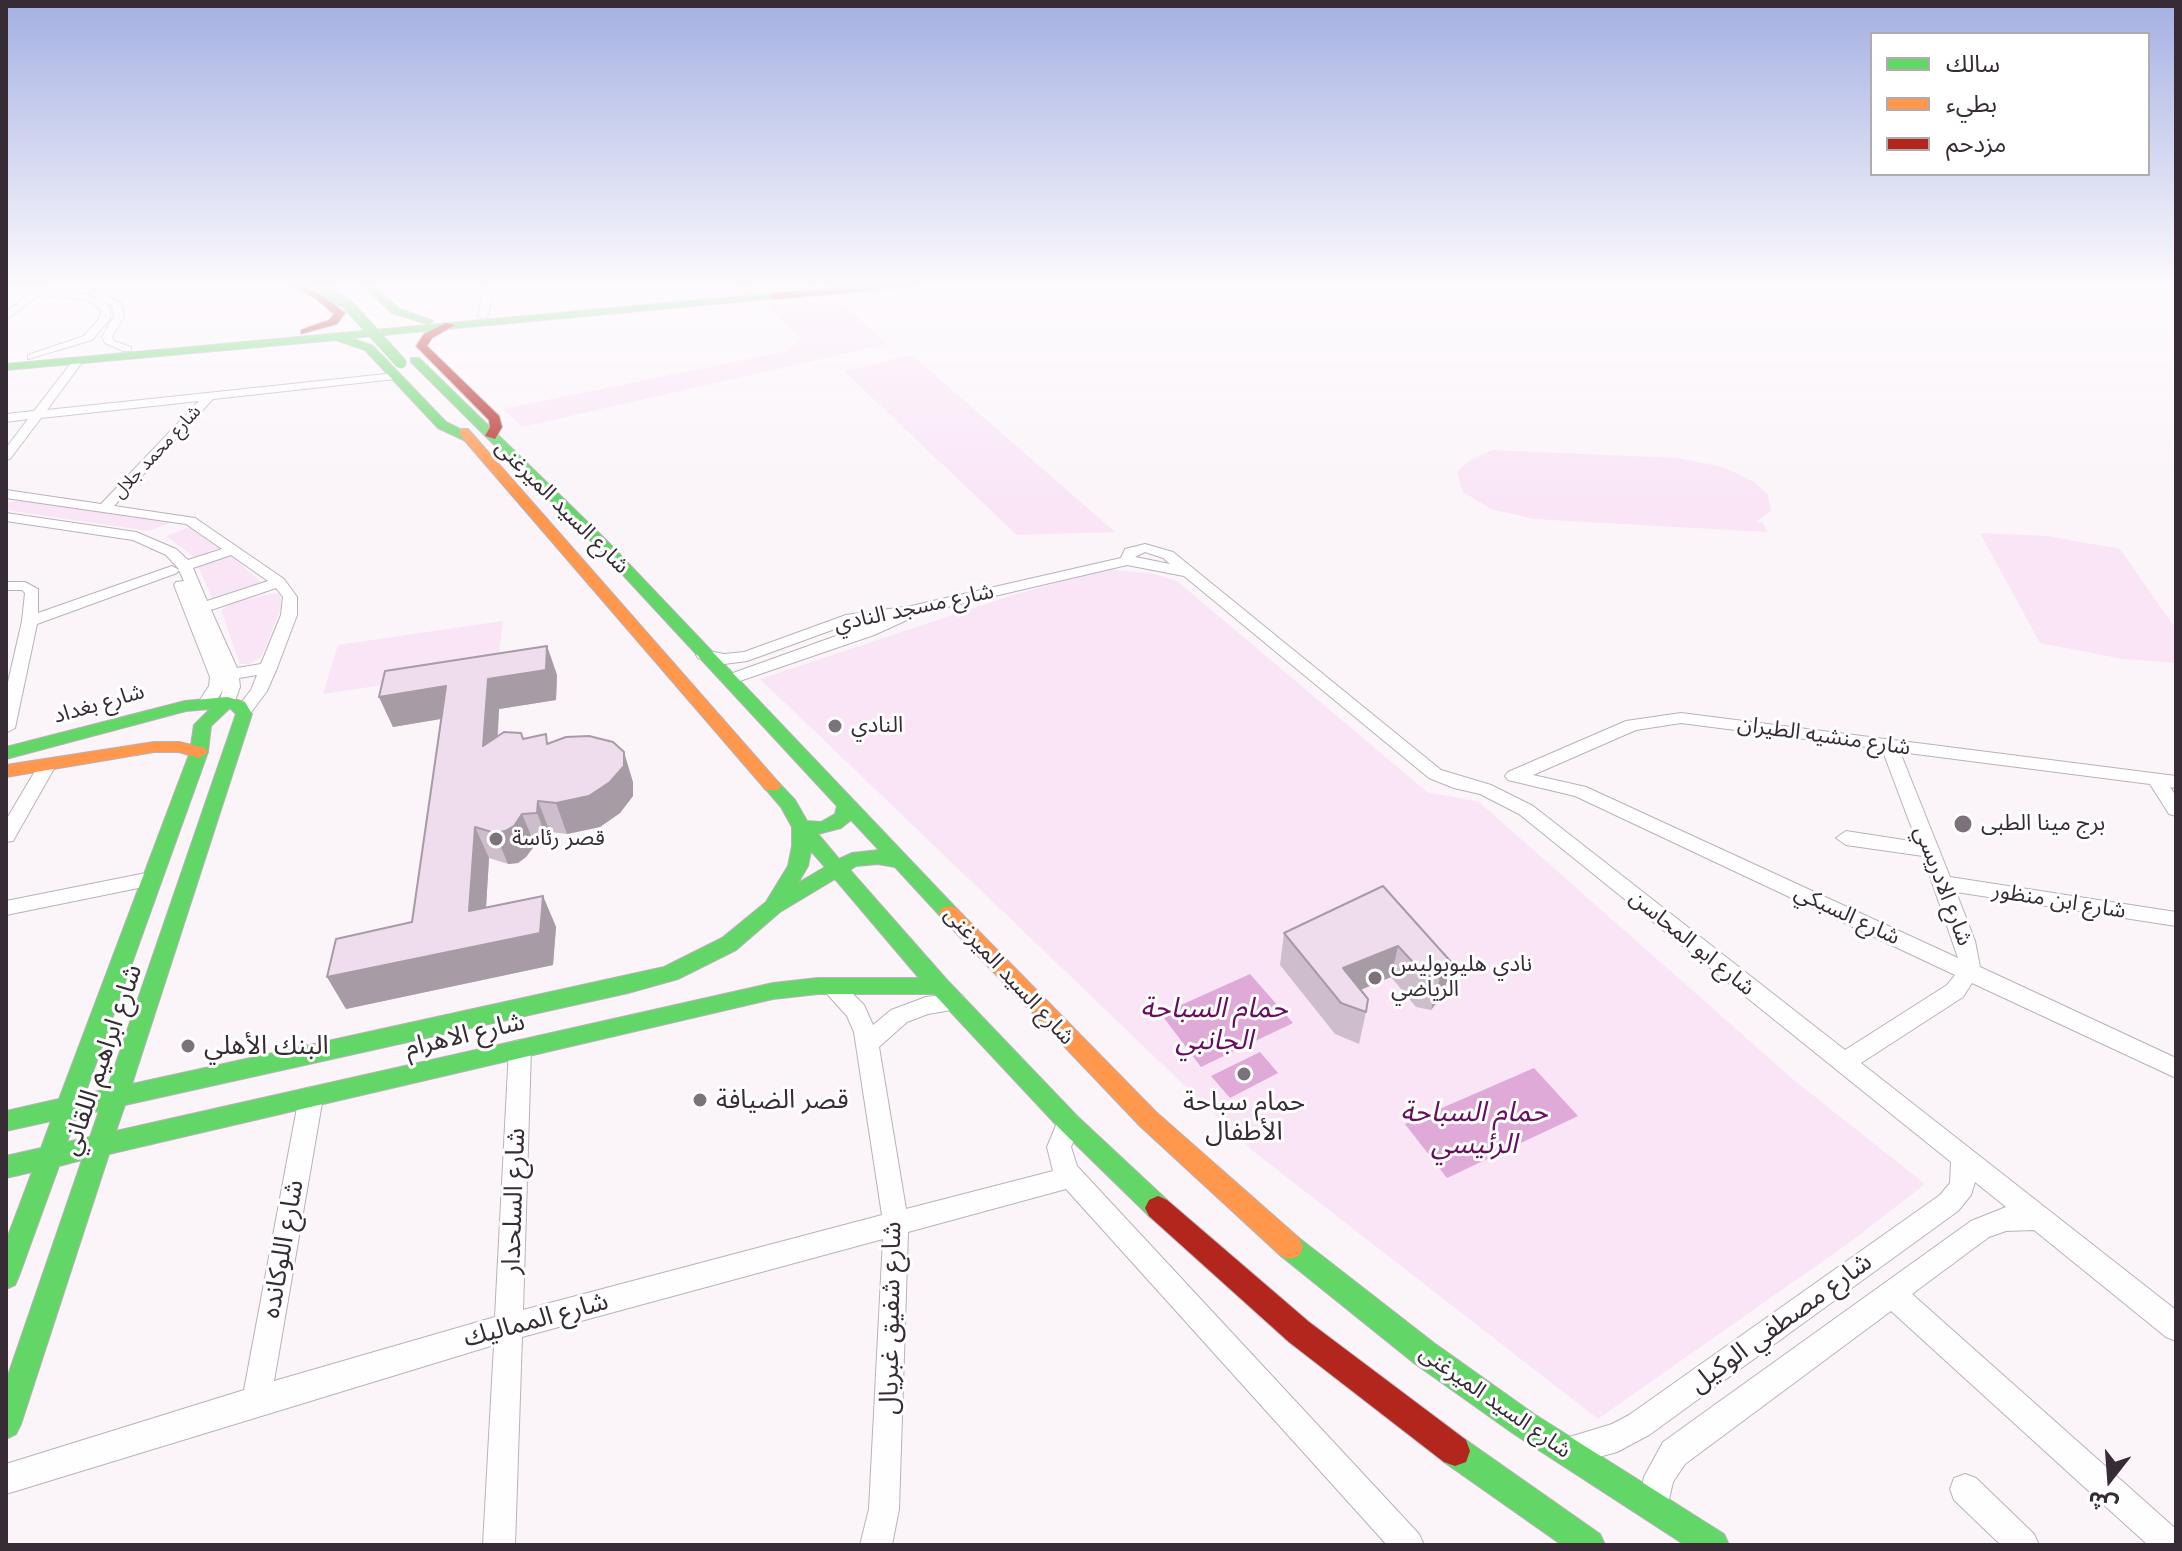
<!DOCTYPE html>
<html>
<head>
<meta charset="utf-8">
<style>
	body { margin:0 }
	#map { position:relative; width:2182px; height:1551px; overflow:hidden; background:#fbf5fa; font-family:Montserrat,"Noto Sans Arabic",sans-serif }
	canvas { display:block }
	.frame { position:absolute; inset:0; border:8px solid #372c35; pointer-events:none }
	.legend { position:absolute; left:1870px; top:32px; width:280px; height:144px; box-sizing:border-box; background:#fff; border:2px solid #afabae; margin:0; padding:10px 14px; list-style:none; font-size:24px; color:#372c35 }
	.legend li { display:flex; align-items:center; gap:16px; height:40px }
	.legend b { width:40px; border:2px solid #afabae }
	.north { position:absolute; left:2070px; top:1439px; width:80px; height:80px; -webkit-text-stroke:6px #fff; paint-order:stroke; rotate:197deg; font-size:22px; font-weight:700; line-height:32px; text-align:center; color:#372c35 }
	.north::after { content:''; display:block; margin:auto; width:28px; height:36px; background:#372c35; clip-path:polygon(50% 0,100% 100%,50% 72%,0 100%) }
</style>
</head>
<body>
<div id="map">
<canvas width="2182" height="1551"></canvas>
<div class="frame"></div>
<ul class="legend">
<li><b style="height:10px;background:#63d668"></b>سالك</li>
<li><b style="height:10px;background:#ff974d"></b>بطيء</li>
<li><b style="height:10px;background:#b3261e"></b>مزدحم</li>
</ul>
<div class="north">ش</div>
</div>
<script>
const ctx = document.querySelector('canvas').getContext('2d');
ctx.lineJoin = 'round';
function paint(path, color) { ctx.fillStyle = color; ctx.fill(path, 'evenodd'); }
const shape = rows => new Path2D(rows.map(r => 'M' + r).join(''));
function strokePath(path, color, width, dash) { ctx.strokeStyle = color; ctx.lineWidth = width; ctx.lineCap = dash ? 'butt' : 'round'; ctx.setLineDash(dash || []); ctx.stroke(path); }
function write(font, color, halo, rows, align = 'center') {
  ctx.font = font + ' Montserrat,"Noto Sans Arabic",sans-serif'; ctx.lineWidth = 6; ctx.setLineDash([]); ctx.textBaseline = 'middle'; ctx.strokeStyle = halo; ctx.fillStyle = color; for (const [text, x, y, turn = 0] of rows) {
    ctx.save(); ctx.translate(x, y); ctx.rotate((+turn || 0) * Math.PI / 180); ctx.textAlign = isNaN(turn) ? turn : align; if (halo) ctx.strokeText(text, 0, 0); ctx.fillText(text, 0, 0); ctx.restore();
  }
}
paint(shape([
	[838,299,887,344,522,427,503,409,787,351,800,339,766,305],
	[912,355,1115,532,1017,535,844,371],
	[1492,450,1677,458,1723,467,1753,481,1768,495,1771,511,1756,522,1763,523,1767,532,1534,519,1491,509,1463,492,1457,472,1469,461],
	[24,499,169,521,169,523,149,531,6,510,6,503],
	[189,527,219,548,194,557,166,536],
	[1980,533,2047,536,2120,549,2176,629,2176,663,2123,659,2040,643],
	[229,554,261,582,212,598,197,564],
	[1107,569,1154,574,1177,581,1427,792,1479,802,1795,1081,1925,1184,1853,1240,1598,1419,1253,1151,760,679,1013,595],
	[276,593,280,595,282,606,261,657,250,664,240,664,221,610,237,601],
	[503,621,497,668,323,694,338,645]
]), '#f9e5f6');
paint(shape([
	[1250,974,1293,1023,1201,1067,1161,1014],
	[1260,1052,1278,1073,1230,1098,1211,1076],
	[1534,1068,1578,1116,1447,1178,1405,1124]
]), '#dfa9d8');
const street = shape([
	[485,284,495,284,488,316,483,319,478,316,485,284],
	[737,284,747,284,754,291,746,293,737,284],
	[815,284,808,288,803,285,804,284,815,284],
	[41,285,45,290,81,293,98,299,89,293,94,290,121,303,124,316,112,337,114,341,131,347,131,351,123,351,105,343,102,337,114,316,113,306,103,301,111,310,109,320,92,340,28,359,28,355,84,336,99,319,101,311,95,304,80,299,39,295,6,320,6,312,28,294,6,292,6,286,34,289,41,285],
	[74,359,83,361,47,410,395,373,401,376,395,379,213,399,114,506,195,518,284,579,297,597,297,615,277,668,267,691,249,715,243,716,235,711,251,690,257,675,239,678,240,687,233,706,227,707,219,702,223,690,212,707,206,708,198,703,209,686,210,677,174,585,176,582,184,581,178,568,166,555,133,540,6,521,6,513,136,532,176,549,188,560,222,549,186,524,6,498,6,490,101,504,199,401,41,418,10,459,6,460,6,448,28,419,6,422,6,414,34,411,74,359],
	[231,555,268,581,207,601,193,568,231,555],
	[276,588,283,597,281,615,261,664,237,668,211,610,276,588],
	[1145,544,1173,552,1441,770,1491,785,1533,806,1845,1050,1947,985,1955,975,1575,796,1508,780,1505,776,1508,772,1626,721,1681,713,2176,776,2176,788,2170,787,2176,796,2176,816,2169,814,2150,784,1900,752,1950,877,2176,912,2176,926,1956,892,1975,941,1980,967,2176,1058,2176,1078,1972,983,1963,997,1861,1063,2176,1310,2176,1341,2166,1337,2034,1230,2006,1231,1989,1237,1912,1294,2176,1529,2176,1545,2148,1545,1891,1311,1685,1464,1673,1482,1665,1516,1654,1520,1643,1516,1639,1505,1644,1477,1663,1442,1971,1221,2006,1207,1975,1182,1971,1195,1958,1211,1649,1435,1617,1452,1573,1464,1563,1459,1558,1449,1563,1439,1612,1424,1629,1415,1940,1195,1950,1183,1951,1162,1519,814,1480,794,1454,788,1429,778,1184,576,1127,565,909,616,907,620,874,635,728,685,720,680,722,677,886,618,854,622,747,661,724,664,698,658,696,655,704,650,724,654,744,652,846,615,911,606,1121,558,1125,549,1145,544],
	[1145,552,1163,558,1170,564,1135,557,1145,552],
	[1681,723,1882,749,1917,842,1846,831,1836,838,1846,845,1923,856,1958,958,1586,787,1533,775,1636,730,1681,723],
	[172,566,179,570,177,573,37,624,15,728,6,733,6,691,22,621,25,593,22,590,6,590,6,582,25,582,38,589,38,613,172,566],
	[47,759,56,765,13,841,6,842,6,820,41,761,47,759],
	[151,872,158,874,161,879,158,884,6,915,6,901,151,872],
	[831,978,839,980,864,1005,873,1025,891,1010,926,997,955,993,963,996,966,1002,963,1008,928,1014,907,1022,879,1047,906,1209,1053,1171,1047,1147,1057,1123,1061,1116,1069,1113,1077,1116,1081,1123,1071,1147,1077,1166,1419,1534,1424,1545,1387,1545,1066,1189,908,1232,899,1509,892,1545,860,1545,869,1509,883,1239,522,1337,515,1545,483,1545,494,1345,6,1494,6,1464,244,1390,299,1097,303,1090,311,1087,319,1090,323,1097,274,1381,495,1317,509,1049,512,1042,520,1040,528,1042,531,1049,523,1310,882,1215,854,1032,847,1016,820,986,823,980,831,978],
	[1965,1474,1976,1478,2034,1534,2039,1545,2001,1545,1954,1500,1950,1489,1954,1478,1965,1474]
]);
const fast = shape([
	[361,284,371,284,400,309,433,321,428,324,392,313,361,284],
	[775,293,780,296,778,298,351,338,373,346,446,422,474,436,476,439,470,443,438,428,365,350,336,340,6,370,6,364,775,293],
	[411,358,419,358,608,542,956,908,959,913,956,918,942,918,895,867,878,864,856,866,850,870,947,980,1077,1116,1167,1200,1171,1208,1167,1216,1158,1220,1149,1216,1061,1130,934,994,818,994,773,999,109,1154,21,1424,16,1434,6,1439,6,1381,82,1160,59,1166,19,1276,15,1285,6,1289,6,1241,32,1172,6,1178,6,1156,41,1148,51,1121,6,1131,6,1111,59,1099,190,752,194,725,210,709,186,711,6,759,6,747,185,701,227,697,245,702,252,714,132,1084,664,967,722,938,766,902,788,866,792,846,792,827,781,807,763,786,766,782,778,782,795,800,807,821,821,822,835,814,837,806,598,548,411,362,411,358],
	[230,708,236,714,107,1089,85,1094,208,752,211,726,230,708],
	[851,820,879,850,852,853,839,859,818,834,841,828,851,820],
	[811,851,825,867,798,883,808,866,811,851],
	[835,879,919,978,818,978,773,983,116,1131,125,1105,628,993,678,979,736,950,780,912,835,879],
	[99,1111,90,1137,67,1142,77,1116,99,1111],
	[1290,1235,1299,1238,1434,1343,1534,1414,1724,1534,1729,1545,1685,1545,1514,1434,1414,1363,1281,1256,1277,1247,1281,1238,1290,1235],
	[1455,1436,1466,1440,1600,1534,1605,1545,1562,1545,1444,1462,1440,1451,1444,1440,1455,1436]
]);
const slow = shape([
	[460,429,468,429,778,782,781,786,778,790,766,790,460,435,460,429],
	[154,742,179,742,205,748,208,752,199,758,179,752,154,752,6,777,6,765,154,742],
	[949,906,956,908,1156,1112,1299,1238,1303,1247,1299,1256,1290,1259,1281,1256,1140,1126,942,918,939,913,942,908,949,906]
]);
const jam = shape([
	[288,284,300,284,321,294,345,313,337,324,301,334,301,330,329,320,334,314,315,298,288,284],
	[881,284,916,284,911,287,775,299,770,296,775,293,881,284],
	[446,323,455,325,432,338,427,346,499,416,502,427,495,439,485,436,490,427,489,420,416,346,424,334,446,323],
	[1158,1196,1167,1200,1309,1322,1466,1440,1470,1451,1466,1462,1455,1466,1444,1462,1289,1342,1149,1216,1145,1208,1149,1200,1158,1196]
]);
strokePath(street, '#bab2b9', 2);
strokePath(fast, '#bab2b9', 2);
strokePath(slow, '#bab2b9', 2);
strokePath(jam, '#bab2b9', 2);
paint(street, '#fefefe');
paint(fast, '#63d668');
paint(slow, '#ff974d');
paint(jam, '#b3261e');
const fastBridge = shape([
	[314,284,347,304,401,363]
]);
strokePath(fastBridge, '#bab2b9', 12, []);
strokePath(fastBridge, '#63d668', 11);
paint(shape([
	[547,646,557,675,556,700,499,709,498,736,523,739,549,744,633,782,633,796,620,813,600,827,567,834,550,832,549,844,535,845,526,857,518,863,508,864,489,858,486,907,543,896,556,927,553,965,346,1009,327,977,412,922,441,719,393,727,379,697],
	[1383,886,1452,963,1443,994,1431,1010,1416,1007,1391,977,1361,990,1366,1012,1359,1044,1335,1034,1280,965,1284,933]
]), '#cebecc');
paint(shape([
	[547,646,557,675,556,700,499,709,495,777,483,746,488,679],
	[446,686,458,716,393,727,379,697],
	[624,752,633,782,633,796,620,813,600,827,567,834,556,803],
	[538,801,550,832,549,844,537,813],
	[522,814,535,845,526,857,518,863,508,864,495,833],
	[475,827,489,858,484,942,469,911],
	[543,896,556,927,553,965,346,1009,327,977],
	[1398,946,1391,977,1338,999,1343,968],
	[1452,963,1443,994,1431,1010,1440,978]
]), '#a79ba6');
const building = shape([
	[547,646,546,670,488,679,483,746,504,732,521,733,523,739,546,734,547,744,566,737,589,736,613,742,624,752,624,766,610,782,589,796,556,803,538,801,537,813,522,814,514,826,505,831,495,833,475,827,469,911,543,896,540,933,327,977,336,939,412,922,446,686,379,697,385,671,547,646],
	[1383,886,1452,963,1440,978,1425,975,1398,946,1343,968,1368,999,1366,1012,1341,1003,1284,933,1383,886]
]);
paint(building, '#efdded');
strokePath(building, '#a79ba6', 2);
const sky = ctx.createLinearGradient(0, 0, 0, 501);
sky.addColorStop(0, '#a4b0e2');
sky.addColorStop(0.57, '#fdfafd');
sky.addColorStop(1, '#fdfafd00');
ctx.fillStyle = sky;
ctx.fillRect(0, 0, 2182, 501);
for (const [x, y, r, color] of [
	[835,726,8,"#7c727a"],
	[1963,824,10,"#7c727a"],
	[496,839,8,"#7c727a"],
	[1375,978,8,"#7c727a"],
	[188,1046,8,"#7c727a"],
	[1244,1074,8,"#7c727a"],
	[700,1100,8,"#7c727a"]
]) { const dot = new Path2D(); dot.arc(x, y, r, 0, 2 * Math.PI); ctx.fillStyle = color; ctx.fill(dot); strokePath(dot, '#fff', 3); }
write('18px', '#372c35', '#fff', [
	["شارع محمد جلال",157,452,-47]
]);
write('22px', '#372c35', '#fff', [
	["شارع السيد الميرغنى",562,507,45],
	["شارع مسجد النادي",914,608,-12],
	["شارع بغداد",99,704,-16],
	["شارع منشيه الطيران",1824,736,8],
	["شارع الادريسي",1943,886,69],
	["شارع ابن منظور",2059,901,9],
	["شارع السبكي",1847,915,25],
	["شارع ابو المحاسن",1692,943,39],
	["شارع السيد الميرغنى",1009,976,47],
	["شارع السيد الميرغنى",1495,1402,35]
]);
write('22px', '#372c35', '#fff', [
	["النادي",851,726],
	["برج مينا الطبى",1981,824],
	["قصر رئاسة",512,839],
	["نادي هليوبوليس",1391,965],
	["الرياضي",1391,990]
], 'left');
write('26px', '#372c35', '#fff', [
	["شارع الاهرام",465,1035,-13],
	["شارع ابراهيم اللقاني",102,1060,-71],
	["شارع السلحدار",514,1201,-88],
	["شارع اللوكانده",283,1249,-80],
	["شارع شفيق غبريال",891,1318,-89],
	["شارع المماليك",536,1320,-15],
	["شارع مصطفي الوكيل",1781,1323,-36]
]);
write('26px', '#372c35', '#fff', [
	["البنك الأهلي",204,1046],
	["قصر الضيافة",716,1100],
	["حمام سباحة",1244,1102,"center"],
	["الأطفال",1244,1132,"center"]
], 'left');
write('italic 28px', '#670c61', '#fff', [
	["حمام السباحة",1214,1009],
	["الجانبي",1214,1041],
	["حمام السباحة",1474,1113],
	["الرئيسي",1474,1145]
]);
</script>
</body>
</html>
